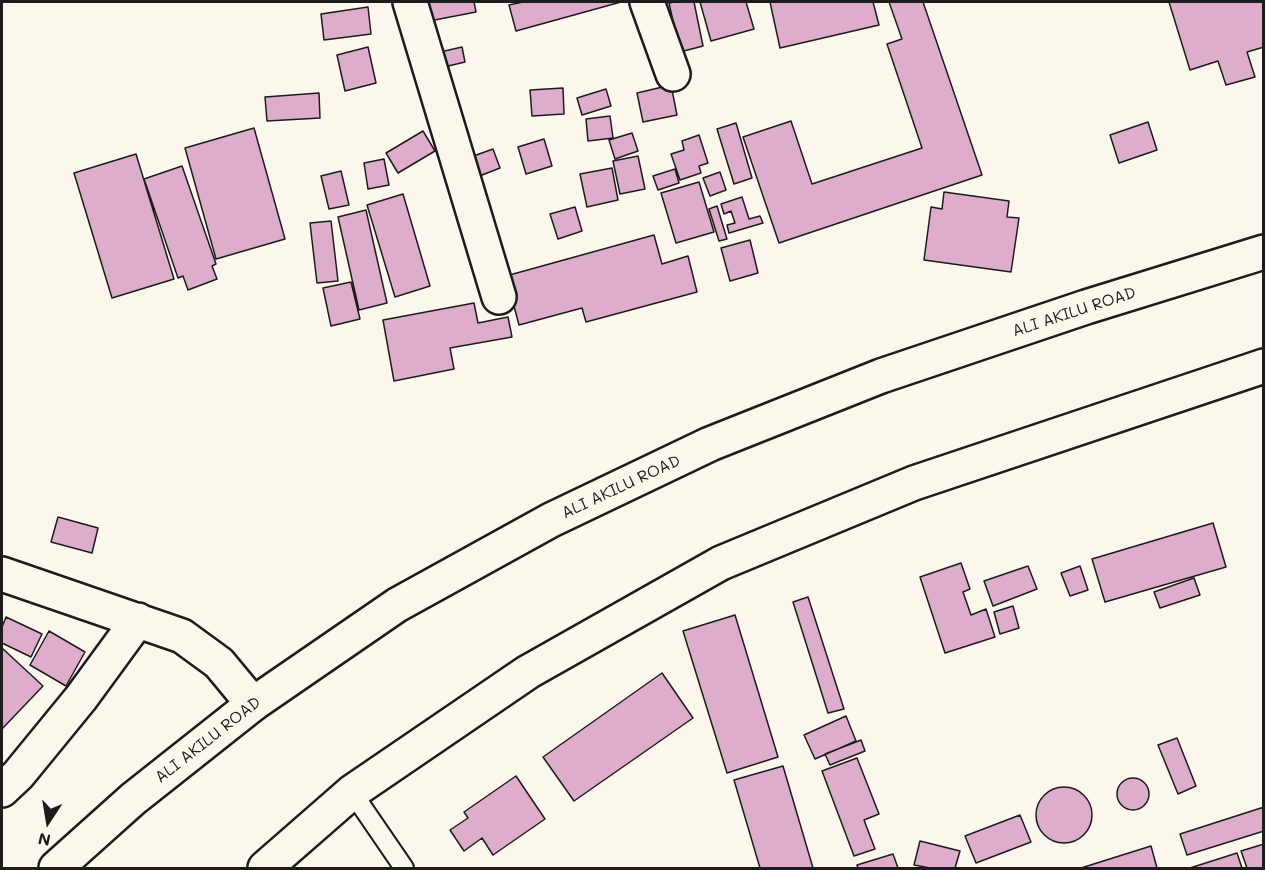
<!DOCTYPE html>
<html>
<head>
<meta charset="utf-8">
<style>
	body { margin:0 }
	#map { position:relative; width:1265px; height:870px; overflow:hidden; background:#fbf7ec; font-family:Mali,sans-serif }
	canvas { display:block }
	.frame { position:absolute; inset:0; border:3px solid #1c1c1c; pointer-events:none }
	.north { position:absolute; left:18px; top:792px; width:60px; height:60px; -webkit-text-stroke:4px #fbf7ec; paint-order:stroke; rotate:192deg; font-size:16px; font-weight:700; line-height:24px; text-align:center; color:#1c1c1c }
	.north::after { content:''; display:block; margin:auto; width:21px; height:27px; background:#1c1c1c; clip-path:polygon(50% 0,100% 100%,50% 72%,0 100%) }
</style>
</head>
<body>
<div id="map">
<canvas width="1265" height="870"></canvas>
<div class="frame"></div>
<div class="north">N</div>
</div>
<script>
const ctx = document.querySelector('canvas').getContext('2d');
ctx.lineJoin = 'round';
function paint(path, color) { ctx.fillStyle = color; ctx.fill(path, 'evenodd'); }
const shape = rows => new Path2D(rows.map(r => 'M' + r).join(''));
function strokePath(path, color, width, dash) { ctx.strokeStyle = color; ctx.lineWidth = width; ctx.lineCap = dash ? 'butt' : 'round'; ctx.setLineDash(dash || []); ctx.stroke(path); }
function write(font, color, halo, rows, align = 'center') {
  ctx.font = font + ' Mali,sans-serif'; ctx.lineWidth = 6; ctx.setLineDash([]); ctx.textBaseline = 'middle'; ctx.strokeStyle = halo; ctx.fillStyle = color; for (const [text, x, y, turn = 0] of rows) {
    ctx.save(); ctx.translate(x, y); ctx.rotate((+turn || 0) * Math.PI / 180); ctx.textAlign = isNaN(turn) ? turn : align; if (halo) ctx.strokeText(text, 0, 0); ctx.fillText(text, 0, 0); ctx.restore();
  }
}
const building = shape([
	[415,2,474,2,476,12,419,23,415,2],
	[523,2,621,2,516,31,509,5,523,2],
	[675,2,694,2,703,46,680,52,669,3,675,2],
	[700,2,746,2,754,29,711,41,700,2],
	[770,2,873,2,879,25,780,48,770,2],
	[889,2,923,2,982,175,779,243,743,137,791,121,812,184,922,148,887,44,902,39,889,2],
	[1169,2,1264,2,1264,47,1247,52,1255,77,1226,85,1218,61,1190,70,1169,2],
	[368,7,371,34,324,40,321,14,368,7],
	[368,47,376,83,345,91,337,55,368,47],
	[462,47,465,62,440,68,436,53,462,47],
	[671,85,677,115,643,122,637,93,671,85],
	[563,88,564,114,532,116,530,90,563,88],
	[606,89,611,106,582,115,577,98,606,89],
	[319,93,320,118,267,121,265,97,319,93],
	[610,116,613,138,588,141,586,119,610,116],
	[1148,122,1157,150,1119,163,1110,135,1148,122],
	[736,123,752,178,734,184,717,129,736,123],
	[254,128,285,239,216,259,185,148,254,128],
	[423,131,435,151,398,173,386,153,423,131],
	[632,133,638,151,615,159,609,140,632,133],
	[699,135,708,163,699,166,701,173,680,180,671,154,684,150,682,141,699,135],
	[544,139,552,166,526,174,518,147,544,139],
	[493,149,500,168,472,179,465,159,493,149],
	[136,154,174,279,112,298,74,173,136,154],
	[638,156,645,189,620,194,613,161,638,156],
	[384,159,389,185,368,189,364,163,384,159],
	[182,166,216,264,212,266,217,279,188,290,183,276,178,278,144,179,182,166],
	[612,168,618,200,587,207,580,174,612,168],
	[675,169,679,183,658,190,653,176,675,169],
	[341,171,349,205,329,209,321,176,341,171],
	[720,172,726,190,710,196,703,178,720,172],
	[699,182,714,232,676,243,661,193,699,182],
	[944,192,1009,201,1007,217,1019,218,1011,272,924,260,931,207,942,209,944,192],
	[403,194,430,286,395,297,367,205,403,194],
	[742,197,749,219,760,216,763,223,729,233,727,225,735,223,731,211,724,214,721,204,742,197],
	[717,206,727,239,719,241,709,209,717,206],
	[575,207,582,231,558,239,550,214,575,207],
	[366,210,387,303,359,310,338,217,366,210],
	[331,221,338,281,317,283,310,223,331,221],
	[654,235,662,264,688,256,697,292,586,322,582,308,519,325,506,276,654,235],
	[750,240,758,273,730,281,721,248,750,240],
	[351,282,360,319,331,326,323,288,351,282],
	[474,303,478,323,508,317,512,337,450,348,454,369,394,381,383,320,474,303],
	[58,517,98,528,92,553,51,542,58,517],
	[1213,523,1226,567,1105,602,1092,559,1213,523],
	[961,563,970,589,963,592,971,615,986,609,995,637,945,653,920,577,961,563],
	[1028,566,1037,589,993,606,984,581,1028,566],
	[1080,566,1088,590,1070,596,1061,573,1080,566],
	[1194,578,1200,595,1160,608,1154,592,1194,578],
	[808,597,844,709,828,713,793,602,808,597],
	[1013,606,1019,628,1000,634,994,612,1013,606],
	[735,615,778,757,727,773,683,631,735,615],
	[6,617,42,634,31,657,2,643,2,627,6,617],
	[49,631,85,652,66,686,30,665,49,631],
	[2,648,43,686,2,729,2,648],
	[662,673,693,718,574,801,543,757,662,673],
	[846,716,856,741,815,759,804,735,846,716],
	[1177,738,1196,786,1178,794,1158,745,1177,738],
	[861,740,865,751,830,765,825,754,861,740],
	[857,758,879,814,864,820,875,849,854,856,822,771,857,758],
	[783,766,813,868,760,868,734,780,783,766],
	[516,776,545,819,493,855,482,838,464,851,450,830,468,818,464,812,516,776],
	'1117 794a16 16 0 1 1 32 0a16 16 0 1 1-32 0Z',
	'1036 815a28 28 0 1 1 56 0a28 28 0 1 1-56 0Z',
	[1264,807,1264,831,1187,855,1180,834,1264,807],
	[1020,815,1031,842,976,863,965,836,1020,815],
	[920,841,960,851,955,868,930,868,914,865,920,841],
	[1264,844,1264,868,1247,868,1241,851,1264,844],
	[1151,846,1157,868,1081,868,1151,846],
	[1237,853,1242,868,1190,868,1237,853],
	[893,854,898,868,858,868,857,865,893,854]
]);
paint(building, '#deadcc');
strokePath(building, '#1c1c1c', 1.5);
const lane = shape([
	[352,792,404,868]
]);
const street = shape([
	[410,2,499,297],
	[647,2,673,74],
	[2,574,182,636,219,663,253,704],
	[2,790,18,775,81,698,138,620]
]);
const primary = shape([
	[56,868,133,799,253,704,397,605,551,520,710,444,881,376,1086,307,1264,252],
	[265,868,352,792,528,672,721,563,914,483,1264,366]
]);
strokePath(lane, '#1c1c1c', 22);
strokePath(street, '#1c1c1c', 38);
strokePath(primary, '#1c1c1c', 38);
strokePath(lane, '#fbf7ec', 18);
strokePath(street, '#fbf7ec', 33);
strokePath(primary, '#fbf7ec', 33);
write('16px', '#1c1c1c', '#fbf7ec', [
	["ALI AKILU ROAD",1074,312,-18],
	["ALI AKILU ROAD",621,487,-25],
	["ALI AKILU ROAD",208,740,-38]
]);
</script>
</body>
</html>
